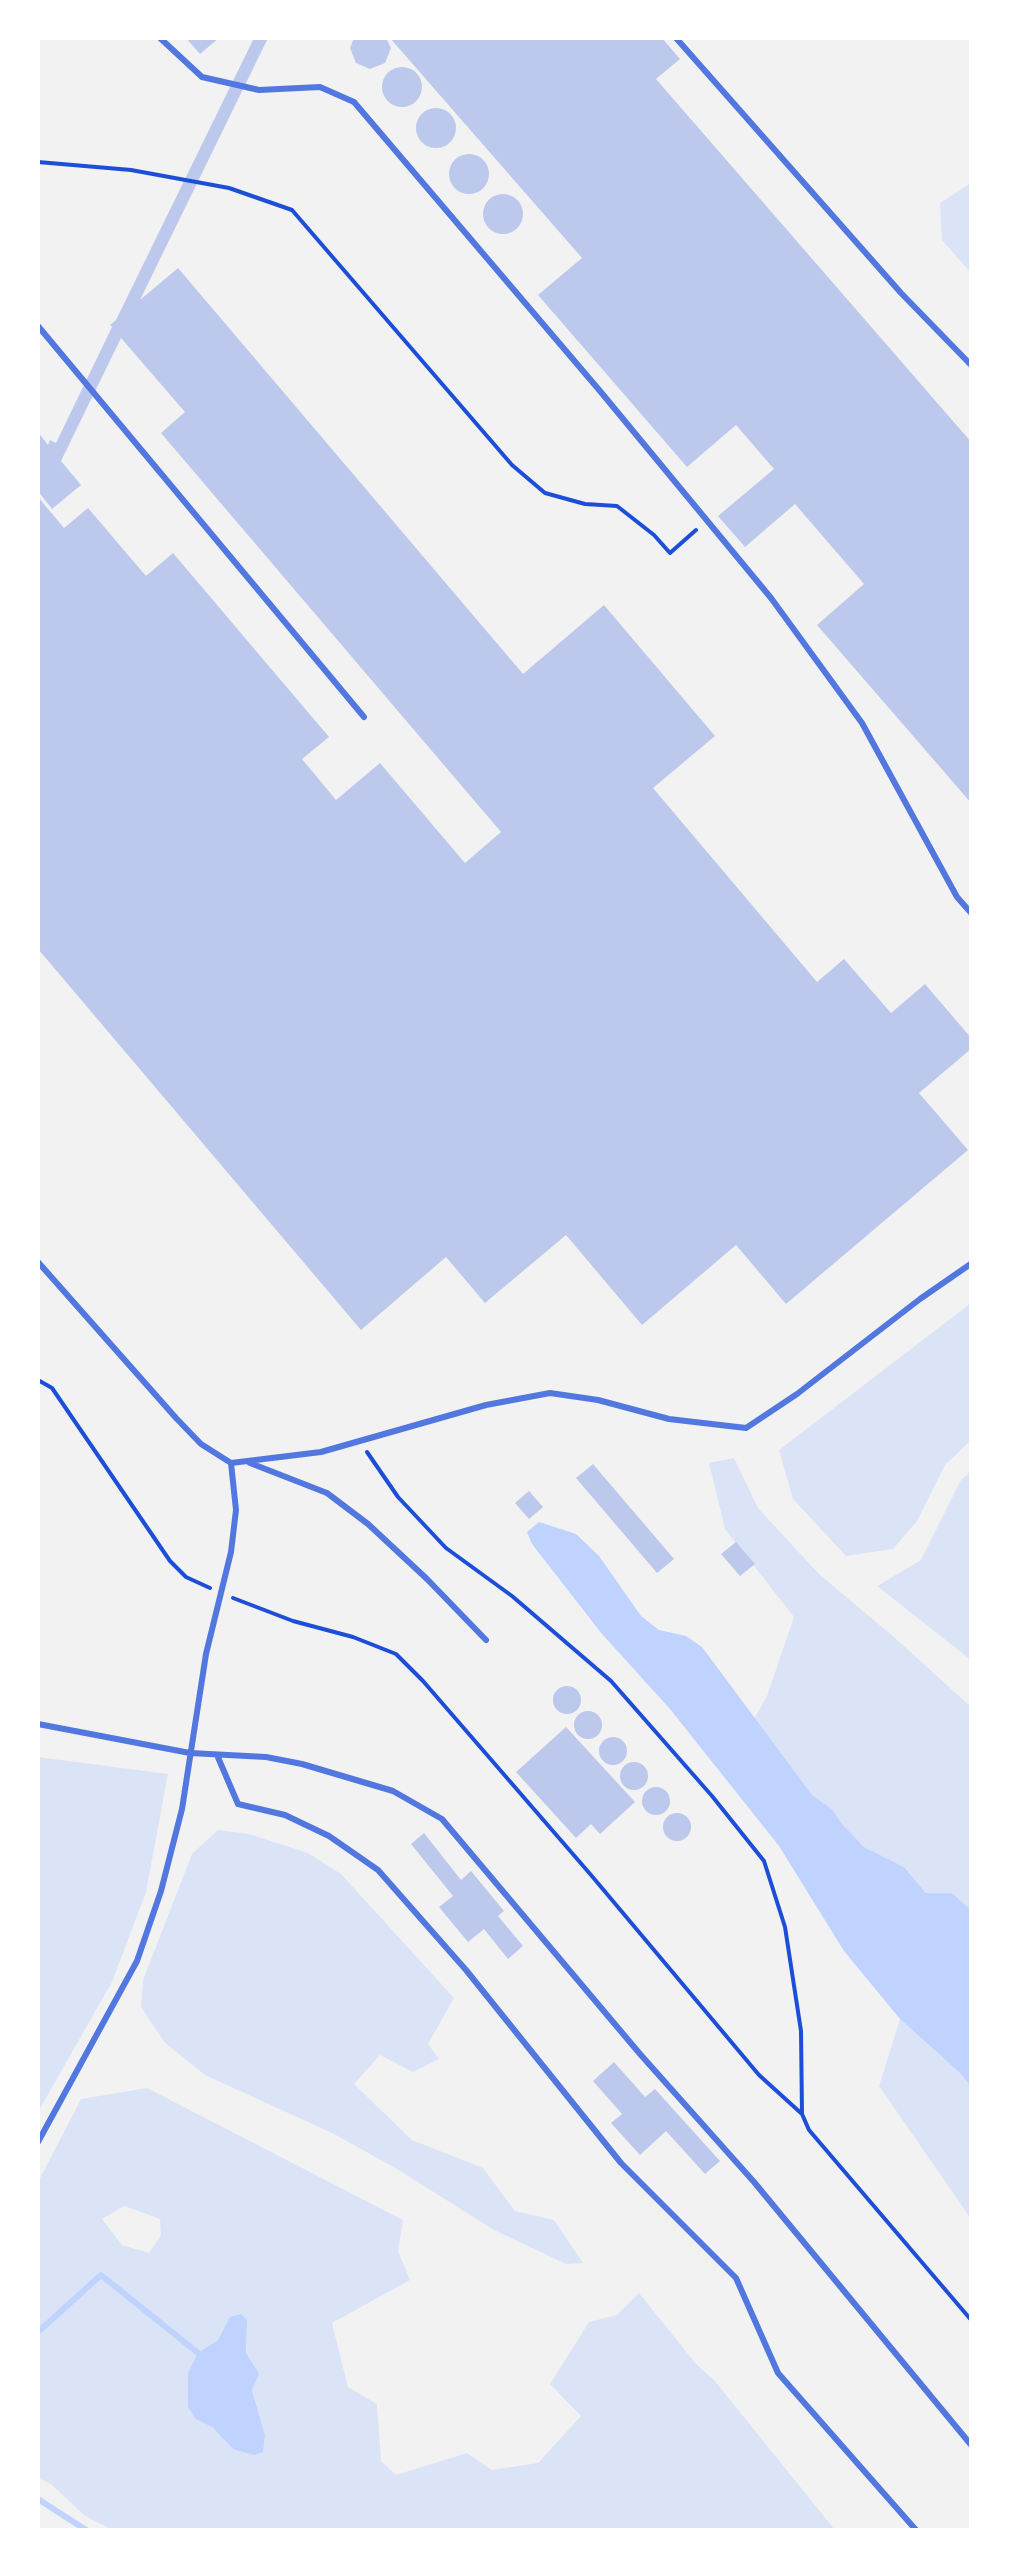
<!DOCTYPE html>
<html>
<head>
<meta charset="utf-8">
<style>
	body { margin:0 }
	#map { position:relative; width:1009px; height:2568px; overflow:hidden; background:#f2f2f2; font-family:Roboto,sans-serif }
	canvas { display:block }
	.frame { position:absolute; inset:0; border:40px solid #fff; pointer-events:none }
</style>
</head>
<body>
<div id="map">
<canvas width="1009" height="2568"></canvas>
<div class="frame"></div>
</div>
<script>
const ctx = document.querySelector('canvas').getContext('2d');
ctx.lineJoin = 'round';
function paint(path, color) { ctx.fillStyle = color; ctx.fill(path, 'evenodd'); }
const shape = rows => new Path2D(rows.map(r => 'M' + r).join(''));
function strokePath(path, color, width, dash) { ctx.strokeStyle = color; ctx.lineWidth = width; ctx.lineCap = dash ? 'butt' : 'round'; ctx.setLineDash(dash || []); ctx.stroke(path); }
paint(shape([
	[971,183,971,273,942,240,940,203],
	[971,1303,971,1440,945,1465,917,1521,893,1549,846,1556,793,1499,779,1450],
	[734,1458,758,1508,820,1575,894,1637,971,1707,971,1910,952,1893,926,1893,904,1867,864,1847,842,1824,833,1810,812,1795,754,1719,767,1696,794,1617,725,1529,709,1463],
	[971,1471,971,1660,877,1586,921,1560,961,1480],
	[38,1757,168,1774,146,1892,112,1982,38,2112],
	[218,1830,249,1834,308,1853,341,1874,454,1998,428,2044,439,2059,413,2072,380,2055,354,2084,412,2140,483,2168,515,2211,554,2220,583,2263,566,2264,494,2230,397,2169,334,2134,205,2075,165,2043,141,2007,143,1980,192,1854],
	[900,2019,960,2073,971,2087,971,2219,879,2086],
	[147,2088,403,2220,398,2251,410,2280,332,2323,348,2387,377,2404,381,2461,396,2475,467,2453,492,2470,538,2463,581,2416,550,2384,589,2322,617,2315,639,2293,697,2365,714,2380,835,2530,113,2530,85,2516,51,2484,38,2478,38,2182,81,2099],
	[124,2206,160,2219,161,2235,149,2253,122,2245,102,2219],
	[231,2317,247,2320,246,2353,252,2389,265,2435,233,2449,212,2427,198,2353,218,2340]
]), '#dbe4f7');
paint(shape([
	[539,1522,576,1534,599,1556,641,1616,659,1630,686,1636,702,1647,812,1795,833,1810,842,1824,864,1847,904,1867,926,1893,952,1893,971,1910,971,2087,960,2073,900,2019,844,1951,779,1846,670,1709,602,1634,532,1544,527,1532],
	[241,2314,247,2320,246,2353,259,2374,252,2390,265,2435,263,2452,254,2455,233,2449,212,2427,196,2419,188,2407,188,2373,198,2353,218,2340,230,2317]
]), '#bfd3fe');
strokePath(shape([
	[38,2332,101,2275,198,2353],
	[38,2499,86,2530]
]), '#bfd3fe', 6);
paint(shape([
	[186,38,219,38,200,54],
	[254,38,268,38,140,300,178,268,523,674,604,605,715,736,653,788,817,982,844,959,891,1013,925,984,972,1039,972,1048,919,1093,968,1150,786,1304,736,1245,642,1325,566,1235,485,1303,446,1257,361,1330,38,949,38,497,64,528,88,508,146,576,173,553,329,737,302,759,336,800,380,763,465,863,501,832,161,433,185,412,121,338,61,461,81,485,52,509,38,491,38,432,48,445,50,440,56,443,112,327,110,325,116,320],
	[354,38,386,38,391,48,385,63,370,69,356,63,350,48],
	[390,38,662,38,680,59,656,79,972,443,972,804,817,625,864,584,795,504,745,547,718,516,774,469,736,425,687,467,538,295,582,258],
	'382 87a20 20 0 1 1 40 0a20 20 0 1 1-40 0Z',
	'416 128a20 20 0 1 1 40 0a20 20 0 1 1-40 0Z',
	'449 174a20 20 0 1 1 40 0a20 20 0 1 1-40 0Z',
	'483 214a20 20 0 1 1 40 0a20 20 0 1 1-40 0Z',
	[593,1464,674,1559,657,1573,576,1478],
	[529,1491,543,1507,529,1519,515,1503],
	[736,1542,755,1564,740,1576,721,1554],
	'553 1700a14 14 0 1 1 28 0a14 14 0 1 1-28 0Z',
	'574 1725a14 14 0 1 1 28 0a14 14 0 1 1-28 0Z',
	[566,1727,635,1802,600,1834,591,1824,576,1838,516,1772],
	'599 1751a14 14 0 1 1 28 0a14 14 0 1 1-28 0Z',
	'620 1776a14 14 0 1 1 28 0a14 14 0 1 1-28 0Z',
	'642 1801a14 14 0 1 1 28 0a14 14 0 1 1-28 0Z',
	'663 1827a14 14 0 1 1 28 0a14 14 0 1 1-28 0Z',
	[424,1833,461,1880,471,1871,504,1911,498,1916,523,1946,508,1959,484,1929,468,1942,439,1907,453,1896,411,1844],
	[614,2062,645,2097,655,2089,720,2161,705,2174,666,2131,640,2155,611,2123,622,2114,593,2081]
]), '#bdc9ec');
strokePath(shape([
	[38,162,131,170,229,188,292,210,512,465,545,493,585,504,617,506,654,535,670,553,696,530],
	[38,1380,52,1388,170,1561,186,1577,210,1588],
	[367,1452,398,1497,446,1548,512,1596,611,1681,712,1796,764,1861,785,1927,801,2031,802,2114],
	[233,1598,293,1621,353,1637,396,1654,423,1681,591,1875,759,2075,802,2114,809,2130,972,2321]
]), '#1d4ed8', 4);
strokePath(shape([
	[160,38,202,77,259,90,320,87,354,102,600,391,771,598,862,723,957,897,972,914],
	[676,38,901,293,972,366],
	[38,326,364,717],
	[38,1262,176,1418,201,1444,231,1463,236,1510,231,1552,206,1654,182,1809,161,1891,137,1961,38,2142],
	[231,1463,321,1452,486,1405,550,1393,598,1400,669,1419,746,1428,797,1394,920,1299,972,1263],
	[250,1463,327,1493,368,1524,427,1579,486,1640],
	[38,1724,190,1753,266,1757,302,1764,393,1791,442,1819,640,2054,754,2182,972,2446],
	[217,1755,238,1804,285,1815,329,1836,378,1870,466,1970,621,2163,736,2278,778,2373,916,2530]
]), '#5277de', 6);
</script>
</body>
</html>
